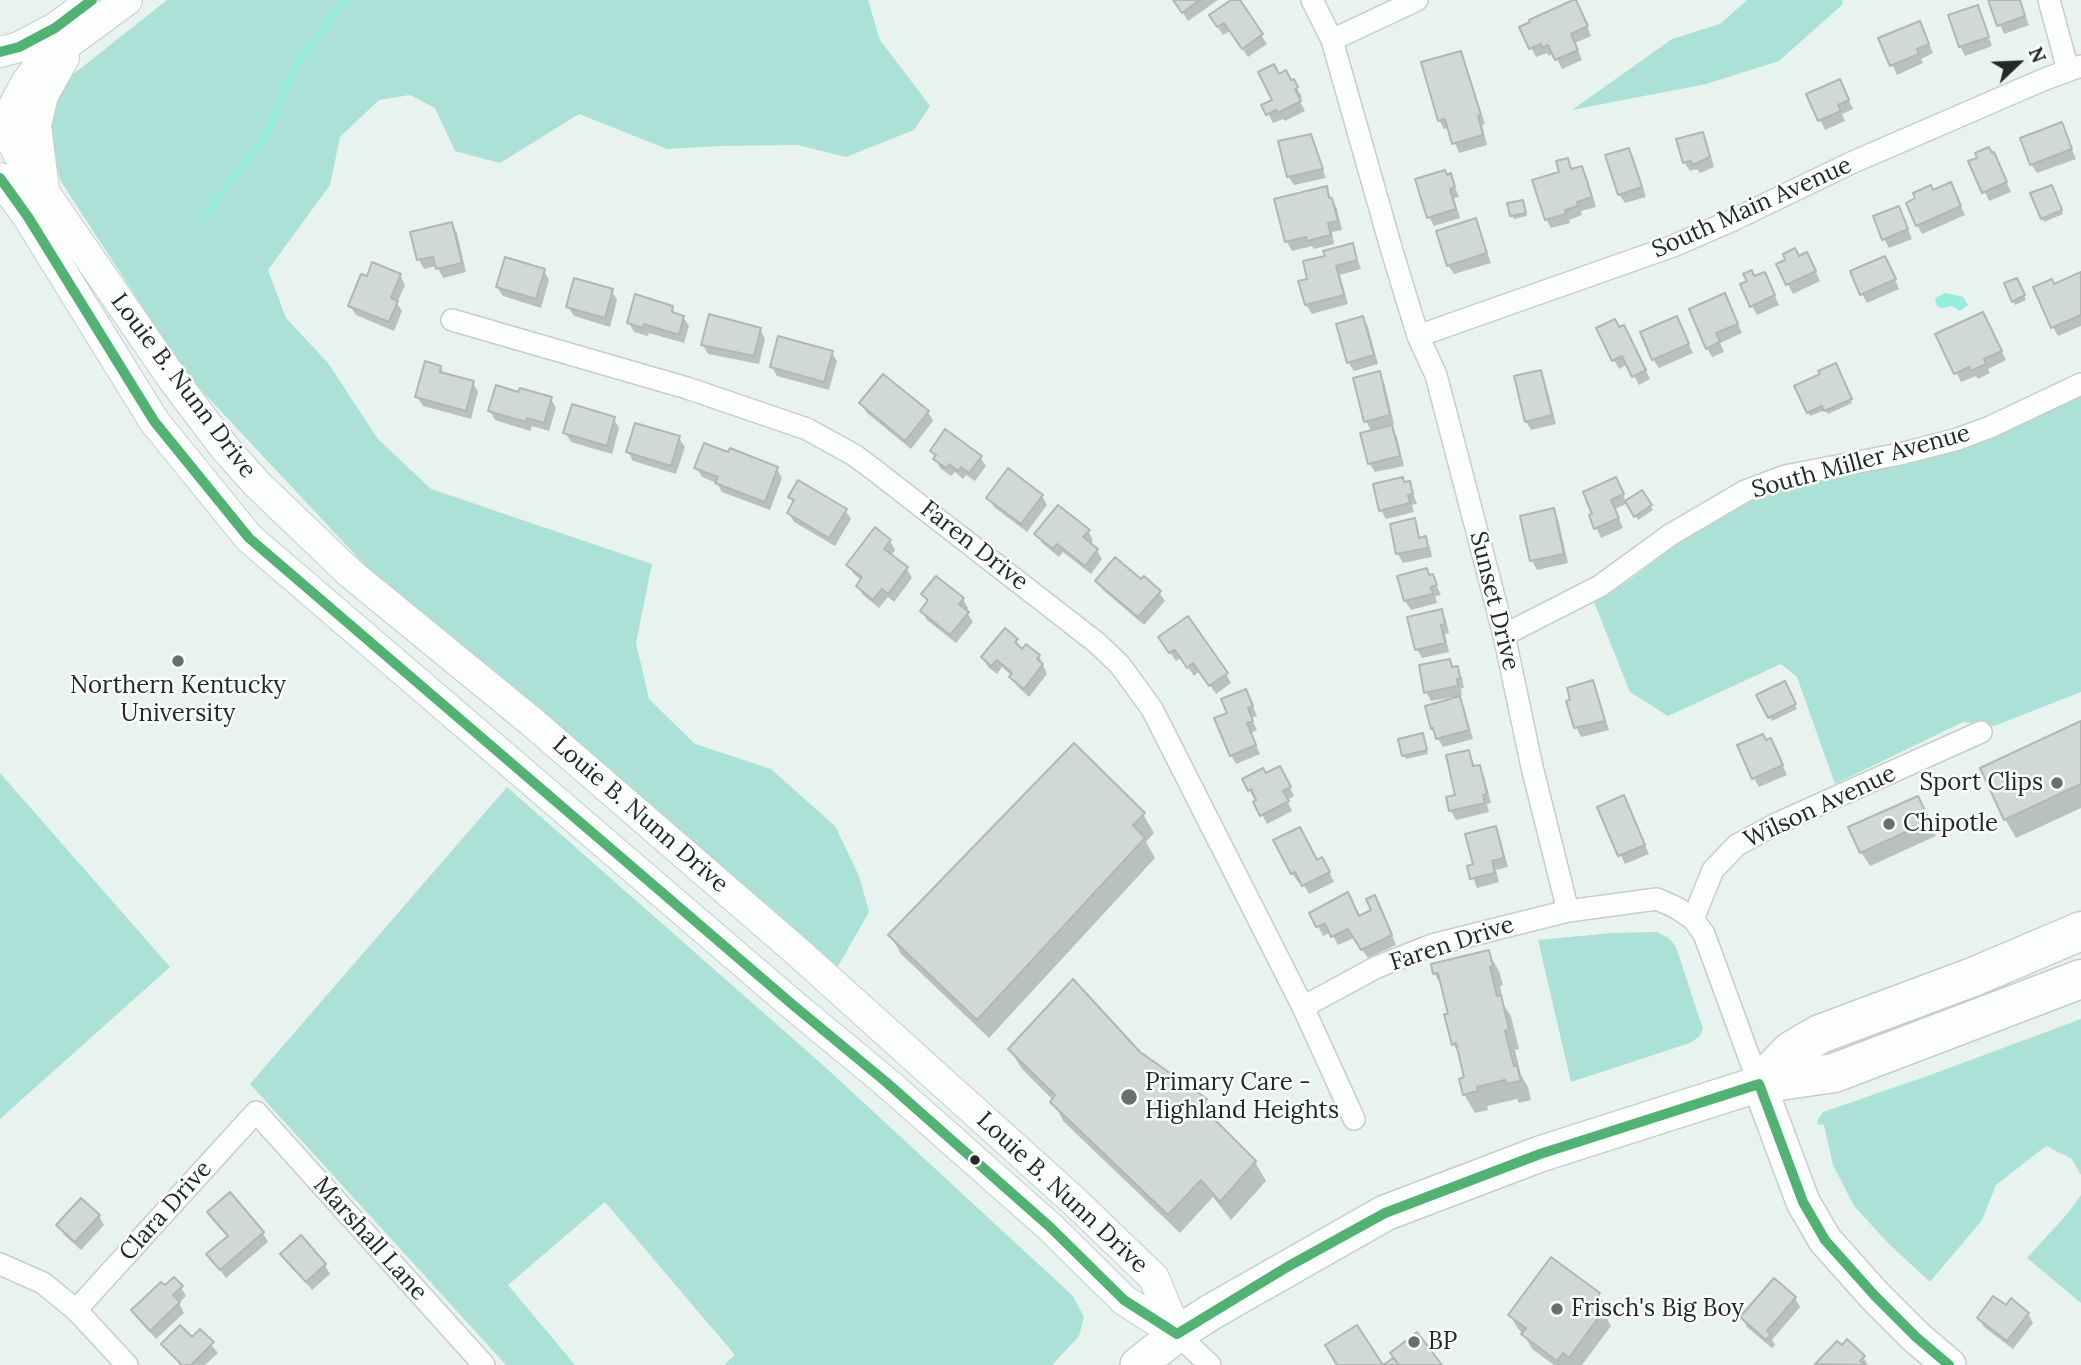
<!DOCTYPE html>
<html>
<head>
<meta charset="utf-8">
<style>
	body { margin:0 }
	#map { position:relative; width:2081px; height:1365px; overflow:hidden; background:#e8f2ef; font-family:Lora,serif }
	canvas { display:block }
	.north { position:absolute; left:1983px; top:28px; width:70px; height:70px; -webkit-text-stroke:5px #fcfffe; paint-order:stroke; rotate:67deg; font-size:19px; font-weight:700; line-height:28px; text-align:center; color:#232928 }
	.north::after { content:''; display:block; margin:auto; width:24px; height:32px; background:#232928; clip-path:polygon(50% 0,100% 100%,50% 72%,0 100%) }
</style>
</head>
<body>
<div id="map">
<canvas width="2081" height="1365"></canvas>
<div class="north">N</div>
</div>
<script>
const ctx = document.querySelector('canvas').getContext('2d');
ctx.lineJoin = 'round';
function paint(path, color) { ctx.fillStyle = color; ctx.fill(path, 'evenodd'); }
const shape = rows => new Path2D(rows.map(r => 'M' + r).join(''));
function strokePath(path, color, width, dash) { ctx.strokeStyle = color; ctx.lineWidth = width; ctx.lineCap = dash ? 'butt' : 'round'; ctx.setLineDash(dash || []); ctx.stroke(path); }
function write(font, color, halo, rows, align = 'center') {
  ctx.font = font + ' Lora,serif'; ctx.lineWidth = 5; ctx.setLineDash([]); ctx.textBaseline = 'middle'; ctx.strokeStyle = halo; ctx.fillStyle = color; for (const [text, x, y, turn = 0] of rows) {
    ctx.save(); ctx.translate(x, y); ctx.rotate((+turn || 0) * Math.PI / 180); ctx.textAlign = isNaN(turn) ? turn : align; if (halo) ctx.strokeText(text, 0, 0); ctx.fillText(text, 0, 0); ctx.restore();
  }
}
paint(shape([
	[167,0,868,0,880,40,930,106,914,130,846,157,798,145,720,146,667,149,579,114,500,163,455,151,435,108,410,95,379,100,340,137,330,185,268,270,286,318,328,363,378,439,431,489,652,564,636,643,649,699,695,744,771,769,835,826,859,876,869,912,837,968,537,706,378,579,186,374,60,180,48,119,66,80],
	[1747,0,1843,0,1842,5,1779,61,1706,84,1572,110,1672,39,1720,24],
	[2081,393,2081,692,1994,726,1963,722,1835,784,1797,677,1781,664,1668,716,1630,692,1594,602,1631,579,1710,519,1763,493],
	[0,773,170,967,0,1119],
	[507,787,824,1066,1073,1296,1084,1317,1079,1336,1052,1365,724,1365,735,1355,605,1202,508,1285,575,1365,506,1365,250,1084],
	[1657,932,1670,939,1676,947,1703,1029,1700,1036,1690,1043,1571,1082,1538,940,1613,933],
	[2081,1019,2081,1175,2072,1159,2046,1146,1996,1185,1982,1220,1930,1282,1889,1244,1854,1206,1833,1165,1824,1125,1817,1124,1819,1118,1823,1112,1933,1074],
	[2081,1195,2081,1303,2027,1258,2068,1213]
]), '#ace1d7');
paint(shape([
	[1946,293,1963,297,1968,305,1960,311,1952,306,1942,308,1937,306,1935,298]
]), '#95edde');
paint(shape([
	[1175,0,1218,0,1188,21],
	[1234,0,1238,0,1267,44,1248,57,1230,31,1223,35,1216,25],
	[1990,0,2020,0,2029,25,2004,34],
	[1977,7,1992,46,1965,56,1960,46],
	[1580,10,1591,36,1575,43,1582,60,1562,69,1554,53,1549,56,1547,53,1536,57,1521,28],
	[1924,32,1933,53,1921,59,1923,63,1897,75,1881,39],
	[1460,53,1465,62,1485,124,1482,125,1487,145,1459,153,1449,128,1444,129,1439,120],
	[1291,81,1293,81,1298,90,1302,97,1298,98,1305,111,1285,121,1283,119,1273,123,1264,106,1274,101],
	[1844,90,1853,109,1842,114,1845,121,1825,130,1808,95],
	[2061,124,2076,159,2037,173,2031,164],
	[1702,134,1707,143,1714,167,1700,173,1697,169,1690,171,1684,162],
	[1310,136,1326,178,1294,185,1288,176],
	[1629,150,1634,159,1646,197,1625,203,1619,194],
	[1994,154,2011,192,1989,201,1971,162],
	[1567,160,1573,170,1581,168,1587,177,1596,207,1581,211,1582,215,1569,220,1570,223,1551,228,1546,219],
	[1450,176,1459,197,1454,198,1460,218,1434,226,1429,217,1447,177],
	[1326,188,1337,209,1342,230,1332,232,1334,244,1314,249,1312,246,1292,251,1287,242,1276,201],
	[2053,191,2063,214,2044,222,2042,218],
	[1955,194,1965,215,1922,234,1917,225],
	[1523,202,1527,216,1514,219,1512,215],
	[1903,217,1912,239,1889,248,1884,239],
	[1475,221,1491,263,1454,274,1448,265],
	[451,224,457,233,466,272,443,278,437,266,424,269,419,260,412,233],
	[1352,245,1361,269,1340,275,1348,304,1312,314,1306,305,1300,283,1310,280,1327,257],
	[1812,263,1820,281,1793,294,1778,265],
	[1890,267,1899,289,1867,303,1862,294],
	[544,270,549,280,541,308,503,296,497,287],
	[2081,274,2081,326,2058,336,2053,327,2054,286],
	[400,275,405,285,397,303,402,311,394,331,356,315,350,306,368,278],
	[1754,278,1769,283,1779,305,1757,315,1752,306],
	[2019,284,2026,300,2015,305,2013,301],
	[612,291,617,300,610,327,574,316,568,307],
	[1725,295,1742,333,1720,343,1724,352,1712,357,1707,348],
	[672,308,676,315,683,317,689,326,684,343,649,333,648,336,634,332,629,323],
	[1363,318,1368,327,1378,364,1354,371,1348,362],
	[1988,323,2006,360,1988,369,1990,373,1978,379,1976,376,1961,382,1938,335],
	[1681,327,1693,353,1659,368,1653,359],
	[760,329,765,339,759,364,708,354,703,345],
	[1629,336,1650,379,1639,385,1628,364,1619,369,1614,360],
	[831,352,837,361,829,390,777,376,772,367],
	[440,367,445,375,473,383,478,392,471,419,423,406,417,397],
	[1837,369,1852,403,1828,414,1825,410,1810,416,1808,412,1822,375],
	[1540,372,1545,381,1556,424,1531,430,1526,421],
	[1379,373,1384,382,1394,424,1390,426,1397,437,1404,466,1375,472,1369,463,1372,432,1366,421],
	[520,395,551,399,556,408,549,431,532,426,530,431,495,420,490,411],
	[861,404,928,412,933,421,911,449,867,413],
	[614,419,619,428,612,454,571,442,565,432],
	[679,438,685,447,676,474,633,461,628,452],
	[932,451,980,457,986,466,975,481,966,475,963,479,955,472,951,476,940,468],
	[696,467,777,469,782,478,770,510,722,492,717,483,702,477],
	[1409,483,1417,504,1412,505,1414,512,1386,519,1381,510],
	[1621,489,1626,502,1641,492,1653,510,1638,520,1628,503,1615,509,1623,528,1601,538,1591,516],
	[1042,496,1047,505,1027,532,994,507,988,498],
	[790,497,845,510,851,519,835,546,794,522,789,513,794,504],
	[1553,510,1558,519,1568,563,1537,570,1532,561,1523,517],
	[1414,520,1421,539,1425,538,1430,547,1432,557,1403,563,1398,554,1392,525],
	[1088,531,1093,540,1090,545,1097,550,1102,559,1091,574,1063,552,1059,557,1042,543,1037,534],
	[890,541,895,550,891,556,907,569,912,578,894,602,888,597,879,608,863,595,858,586,862,581,854,574,848,565],
	[1426,570,1430,577,1432,576,1441,595,1435,596,1437,603,1411,610,1405,601],
	[1097,581,1142,582,1159,592,1165,601,1144,625,1103,590],
	[924,595,963,599,968,608,966,611,973,622,956,643,927,620,922,611,928,603],
	[1441,611,1446,620,1449,633,1445,634,1449,652,1422,658,1417,649],
	[1160,638,1226,674,1231,683,1216,694,1200,671,1194,676,1181,658,1176,661],
	[1016,640,1023,651,1039,656,1047,674,1029,697,1017,686,1012,676,1002,667,997,674,988,667,983,657],
	[1449,661,1462,677,1464,688,1461,688,1462,695,1458,696,1464,707,1473,739,1443,747,1432,729,1427,707,1453,700,1453,697,1431,701,1426,692],
	[1592,682,1597,691,1609,730,1581,737,1576,727],
	[1784,683,1797,709,1772,721,1759,696],
	[1250,700,1257,716,1251,718,1257,730,1251,733,1260,754,1236,764,1231,755,1229,713],
	[2081,723,2081,808,2016,838,2005,819],
	[1424,739,1428,754,1406,759,1404,755],
	[1771,740,1787,775,1759,787,1754,778,1766,742],
	[1469,752,1475,767,1479,767,1484,776,1491,803,1487,804,1489,812,1456,820,1451,811,1457,796],
	[1265,775,1284,777,1294,796,1287,800,1292,811,1267,824,1244,780],
	[1628,806,1649,854,1625,864,1599,808],
	[1926,812,1936,836,1870,866,1861,852],
	[1143,814,1154,833,1146,842,1155,858,989,1038,901,954,890,935],
	[1495,828,1500,838,1508,867,1496,870,1499,882,1477,888,1469,867,1475,865],
	[1316,862,1327,868,1334,882,1309,894,1301,880,1298,882,1292,873],
	[1380,906,1396,945,1368,958,1354,938,1338,945,1331,932,1323,936,1312,914,1359,918],
	[1488,952,1499,971,1503,985,1500,986,1504,1005,1511,1016,1519,1049,1515,1050,1521,1075,1528,1087,1531,1100,1519,1103,1517,1099,1487,1106,1488,1110,1475,1113,1464,1094,1466,1079,1461,1057,1453,1044,1450,1015,1443,989,1435,974],
	[1010,1050,1139,1053,1205,1100,1216,1119,1214,1122,1255,1162,1266,1181,1231,1220,1213,1197,1180,1233,1063,1121,1053,1100,1022,1069],
	[209,1212,263,1233,268,1242,226,1278,209,1255,228,1238],
	[99,1216,104,1225,81,1250,64,1235,59,1225],
	[282,1254,325,1265,330,1274,312,1290],
	[181,1287,186,1296,179,1303,184,1313,156,1339,133,1311,165,1288],
	[1599,1294,1607,1309,1604,1313,1611,1326,1582,1365,1554,1365,1532,1349,1524,1334,1518,1329,1510,1315],
	[1795,1298,1800,1307,1772,1340,1775,1345,1772,1348,1747,1327,1742,1318],
	[2006,1308,2028,1314,2033,1323,2013,1349,1984,1327,1979,1318],
	[200,1331,218,1353,205,1365,180,1365,163,1344,192,1340],
	[1863,1357,1868,1365,1817,1364]
]), '#0003');
strokePath(shape([
	[206,213,267,134,293,69,345,0]
]), '#95edde', 6);
const building = shape([
	[1173,0,1200,0,1182,13,1173,0],
	[1231,0,1240,0,1263,34,1242,49,1224,23,1217,27,1209,15,1231,0],
	[1573,0,1576,0,1588,26,1571,34,1578,50,1555,60,1548,45,1542,48,1541,44,1529,49,1519,27,1530,22,1529,20,1573,0],
	[1988,0,2020,0,2025,16,1997,26,1988,0],
	[1978,5,1989,37,1959,47,1948,15,1978,5],
	[1920,21,1929,44,1917,49,1919,54,1890,66,1878,38,1920,21],
	[1461,51,1481,115,1478,116,1483,135,1452,144,1445,119,1438,121,1421,62,1461,51],
	[1274,64,1279,74,1286,70,1291,80,1294,79,1298,87,1295,89,1301,101,1278,113,1276,110,1266,115,1261,105,1272,100,1258,72,1274,64],
	[1840,79,1849,100,1838,105,1841,111,1818,121,1806,94,1840,79],
	[2062,122,2072,149,2030,165,2020,138,2062,122],
	[1703,132,1710,157,1693,165,1691,161,1683,163,1676,139,1703,132],
	[1311,134,1323,169,1287,177,1278,141,1311,134],
	[1989,147,1992,153,1994,152,2007,182,1982,193,1968,161,1977,158,1975,153,1989,147],
	[1629,148,1642,187,1618,195,1605,155,1629,148],
	[1568,158,1571,169,1582,166,1592,197,1577,202,1578,206,1565,210,1566,214,1545,220,1532,180,1559,172,1556,161,1568,158],
	[1445,170,1447,175,1451,173,1455,187,1450,189,1456,209,1427,218,1415,179,1445,170],
	[1951,182,1961,206,1916,226,1906,203,1915,198,1913,193,1931,185,1933,190,1951,182],
	[2052,185,2062,210,2041,219,2030,193,2052,185],
	[1327,186,1329,198,1332,198,1338,221,1328,223,1331,235,1307,241,1306,237,1285,242,1274,199,1327,186],
	[1523,200,1526,213,1510,216,1507,203,1523,200],
	[1899,206,1908,229,1882,240,1873,216,1899,206],
	[1476,218,1487,253,1447,266,1436,231,1476,218],
	[452,222,462,263,436,269,433,257,417,260,410,232,452,222],
	[1353,243,1357,260,1336,266,1344,295,1305,305,1298,281,1307,279,1303,261,1325,256,1323,251,1353,243],
	[1795,248,1799,256,1807,252,1816,271,1786,285,1776,264,1785,260,1783,254,1795,248],
	[1885,256,1896,279,1860,295,1850,271,1885,256],
	[505,257,545,269,536,299,496,287,505,257],
	[372,262,401,274,391,298,398,301,389,322,348,306,361,274,367,276,372,262],
	[1752,270,1754,276,1765,272,1775,295,1750,307,1740,284,1747,281,1743,274,1752,270],
	[2081,272,2081,315,2051,328,2033,287,2052,279,2054,284,2081,272],
	[574,278,613,289,605,318,566,307,574,278],
	[2017,278,2025,295,2012,302,2004,283,2017,278],
	[1725,293,1738,324,1716,333,1720,342,1706,349,1689,309,1725,293],
	[635,294,673,306,672,312,684,316,679,335,644,324,643,328,627,323,635,294],
	[1983,312,2002,351,1984,359,1986,364,1971,371,1969,367,1954,374,1935,334,1983,312],
	[709,314,761,328,754,356,701,345,709,314],
	[1363,316,1374,355,1347,363,1336,324,1363,316],
	[1677,316,1689,344,1652,360,1640,332,1677,316],
	[1615,319,1619,327,1624,325,1646,370,1632,377,1622,356,1612,361,1596,328,1615,319],
	[778,336,833,351,824,382,770,367,778,336],
	[425,361,441,366,440,372,474,381,466,411,415,397,425,361],
	[1836,363,1852,399,1824,411,1822,406,1807,413,1794,386,1820,374,1818,371,1836,363],
	[1541,370,1552,415,1525,422,1514,376,1541,370],
	[1380,371,1390,415,1364,422,1353,378,1380,371],
	[883,374,929,411,905,441,859,403,883,374],
	[496,385,518,392,520,388,552,397,544,423,527,418,526,422,488,411,496,385],
	[572,404,615,417,607,446,563,433,572,404],
	[635,423,680,436,671,466,626,452,635,423],
	[1392,425,1400,456,1368,464,1360,433,1392,425],
	[945,429,982,456,969,473,961,467,958,471,949,464,946,468,933,459,936,455,930,451,945,429],
	[704,443,728,452,730,448,778,467,765,502,715,483,718,477,694,468,704,443],
	[1008,468,1043,495,1021,524,986,498,1008,468],
	[1403,477,1404,482,1410,481,1413,494,1408,495,1410,503,1379,511,1373,484,1403,477],
	[1616,477,1624,494,1611,500,1619,518,1594,529,1589,515,1592,514,1583,492,1616,477],
	[798,480,847,509,829,538,787,513,794,500,788,497,798,480],
	[1642,490,1652,505,1634,517,1625,501,1642,490],
	[1058,505,1090,530,1083,537,1098,549,1085,566,1057,544,1053,549,1034,534,1058,505],
	[1554,508,1564,554,1530,561,1520,516,1554,508],
	[1415,518,1419,538,1426,536,1428,548,1396,554,1390,524,1415,518],
	[875,527,891,540,884,549,908,567,888,594,882,589,873,600,856,586,862,577,846,565,875,527],
	[1115,557,1141,579,1144,576,1161,591,1138,617,1095,581,1115,557],
	[1427,568,1429,575,1433,574,1437,585,1431,587,1433,594,1404,601,1397,576,1427,568],
	[936,576,964,598,959,604,969,612,950,635,920,611,928,600,921,594,936,576],
	[1442,609,1445,624,1441,625,1445,643,1415,650,1407,617,1442,609],
	[1188,616,1228,673,1209,686,1193,663,1187,668,1175,650,1169,653,1158,637,1188,616],
	[1005,628,1018,639,1015,642,1022,649,1026,644,1040,655,1037,659,1043,664,1024,689,1009,677,1012,673,997,660,991,666,981,657,1005,628],
	[1450,659,1452,667,1458,666,1460,679,1457,679,1458,686,1424,693,1419,665,1450,659],
	[1593,680,1605,721,1574,728,1566,701,1570,700,1567,688,1593,680],
	[1785,681,1796,704,1768,718,1756,695,1785,681],
	[1246,689,1253,706,1248,708,1253,721,1247,723,1256,745,1230,756,1214,718,1227,713,1221,699,1246,689],
	[1460,696,1469,730,1436,739,1433,728,1431,729,1425,706,1460,696],
	[2081,721,2081,784,2004,820,1980,768,2081,721],
	[1423,733,1427,750,1402,756,1398,739,1423,733],
	[1763,734,1766,740,1771,738,1783,765,1752,779,1737,745,1763,734],
	[1074,743,1145,813,1133,825,1145,838,977,1020,888,935,1074,743],
	[1469,750,1473,766,1480,765,1487,794,1483,795,1485,803,1449,811,1446,797,1455,795,1446,755,1469,750],
	[1280,766,1291,787,1283,791,1289,801,1260,816,1253,802,1256,800,1251,789,1248,791,1242,779,1263,768,1266,773,1280,766],
	[1624,795,1645,845,1618,856,1597,807,1624,795],
	[1918,796,1930,821,1860,853,1848,827,1918,796],
	[1496,826,1504,858,1492,861,1495,873,1470,879,1467,866,1473,864,1465,834,1496,826],
	[1300,827,1317,860,1322,857,1330,872,1302,886,1295,872,1291,874,1273,840,1300,827],
	[1348,892,1359,916,1371,910,1366,899,1375,895,1392,935,1361,950,1348,929,1331,937,1325,924,1316,927,1309,913,1348,892],
	[1489,950,1493,966,1490,967,1497,996,1501,995,1509,1029,1505,1031,1514,1066,1517,1066,1521,1081,1506,1084,1505,1080,1477,1087,1478,1091,1463,1095,1459,1079,1464,1077,1456,1043,1452,1045,1444,1014,1448,1014,1438,973,1433,974,1431,964,1489,950],
	[1073,979,1140,1052,1207,1099,1201,1106,1256,1161,1220,1202,1201,1180,1168,1215,1050,1102,1055,1095,1008,1049,1073,979],
	[230,1192,264,1232,220,1270,206,1254,228,1236,207,1212,230,1192],
	[81,1198,100,1215,75,1242,56,1225,81,1198],
	[301,1235,326,1264,306,1282,280,1254,301,1235],
	[1551,1257,1600,1293,1593,1302,1604,1310,1569,1358,1563,1353,1557,1361,1521,1334,1526,1328,1508,1315,1551,1257],
	[174,1277,183,1286,173,1295,180,1302,150,1331,131,1310,161,1282,165,1285,174,1277],
	[1774,1278,1796,1297,1767,1331,1771,1334,1766,1340,1740,1317,1774,1278],
	[1993,1296,2006,1305,2011,1298,2029,1313,2007,1341,1977,1318,1993,1296],
	[180,1325,192,1337,200,1329,214,1342,191,1365,182,1365,161,1344,180,1325],
	[1357,1325,1383,1365,1393,1358,1399,1365,1337,1365,1325,1345,1357,1325],
	[1417,1332,1442,1365,1399,1365,1390,1353,1417,1332],
	[1847,1339,1865,1356,1860,1361,1865,1365,1815,1364,1837,1341,1842,1345,1847,1339]
]);
paint(building, '#d1d9d7');
strokePath(building, '#b0b7b5', 2);
const minor = shape([
	[1312,0,1332,40,1392,251,1418,336,1436,375,1504,635,1532,767,1568,911],
	[2049,0,2068,70],
	[1332,40,1417,0],
	[452,320,687,388,807,429,854,455,873,469,1097,643,1120,665,1152,709,1303,1007,1354,1119],
	[1418,336,1673,246,1733,220,1851,163,2045,79,2081,66],
	[1504,635,1600,586,1670,535,1745,491,1785,476,1900,454,1958,439,1990,427,2081,384],
	[1693,919,1713,870,1737,845,1776,824,1981,732],
	[1303,1007,1377,967,1432,945,1568,911,1657,899,1677,908,1693,919,1704,934,1759,1084],
	[0,1264,43,1283,76,1310,127,1365],
	[76,1310,256,1112,484,1365],
	[1177,1334,1210,1365]
]);
const secondary = shape([
	[0,52,19,47,55,28,84,7],
	[5,125,18,154,172,378,224,447,257,484,350,573,532,722,800,954,1074,1201,1154,1278,1177,1334],
	[0,132,26,83,40,64,127,0],
	[0,178,28,217,154,421,249,538,793,1005,886,1082,1050,1227,1124,1300,1177,1334],
	[44,190,36,125,43,95,64,58]
]);
const primary = shape([
	[1759,1084,1803,1202,1825,1240,1875,1296,1916,1337,1949,1365]
]);
const trunk = shape([
	[1138,1365,1177,1334,1211,1312,1385,1213,1540,1154,1759,1084]
]);
const motorway = shape([
	[1759,1084,1791,1051,1820,1034,1973,977,2081,931],
	[1759,1084,1834,1073,2081,979]
]);
strokePath(minor, '#c6cecc', 24);
strokePath(secondary, '#c6cecc', 32);
strokePath(primary, '#c6cecc', 36);
strokePath(trunk, '#c6cecc', 38);
strokePath(motorway, '#c6cecc', 41);
strokePath(minor, '#fcfdfd', 21);
strokePath(secondary, '#fcfdfd', 30);
strokePath(primary, '#fcfdfd', 33);
strokePath(trunk, '#fcfdfd', 35);
strokePath(motorway, '#fcfdfd', 38);
strokePath(shape([
	[0,52,19,47,55,28,92,0],
	[0,178,28,217,154,421,249,538,793,1005,886,1082,1050,1227,1124,1300,1177,1334,1287,1267,1385,1213,1540,1154,1759,1084,1803,1202,1825,1240,1875,1296,1916,1337,1949,1365]
]), '#51b273', 10);
for (const [x, y, r, color] of [
	[178,661,7,"#686f6e"],
	[2057,783,7,"#686f6e"],
	[1889,824,7,"#686f6e"],
	[1129,1097,9,"#686f6e"],
	[975,1160,6,"#232928"],
	[1557,1309,7,"#686f6e"],
	[1414,1342,7,"#686f6e"]
]) { const dot = new Path2D(); dot.arc(x, y, r, 0, 2 * Math.PI); ctx.fillStyle = color; ctx.fill(dot); strokePath(dot, '#fcfffe', 2.5); }
write('24px', '#232928', '#fcfffe', [
	["South Main Avenue",1752,208,-24],
	["Louie B. Nunn Drive",183,386,53],
	["South Miller Avenue",1861,462,-15],
	["Faren Drive",974,546,38],
	["Sunset Drive",1494,601,76],
	["Wilson Avenue",1820,807,-25],
	["Louie B. Nunn Drive",640,815,41],
	["Faren Drive",1452,944,-18],
	["Louie B. Nunn Drive",1062,1193,43],
	["Clara Drive",166,1211,-48],
	["Marshall Lane",370,1239,48]
]);
write('24px', '#232928', '#fcfffe', [
	["Northern Kentucky",178,686,"center"],
	["University",178,714,"center"],
	["Sport Clips",2043,783,"right"],
	["Chipotle",1903,824],
	["Primary Care -",1145,1083],
	["Highland Heights",1145,1111],
	["Frisch's Big Boy",1571,1309],
	["BP",1428,1342]
], 'left');
</script>
</body>
</html>
